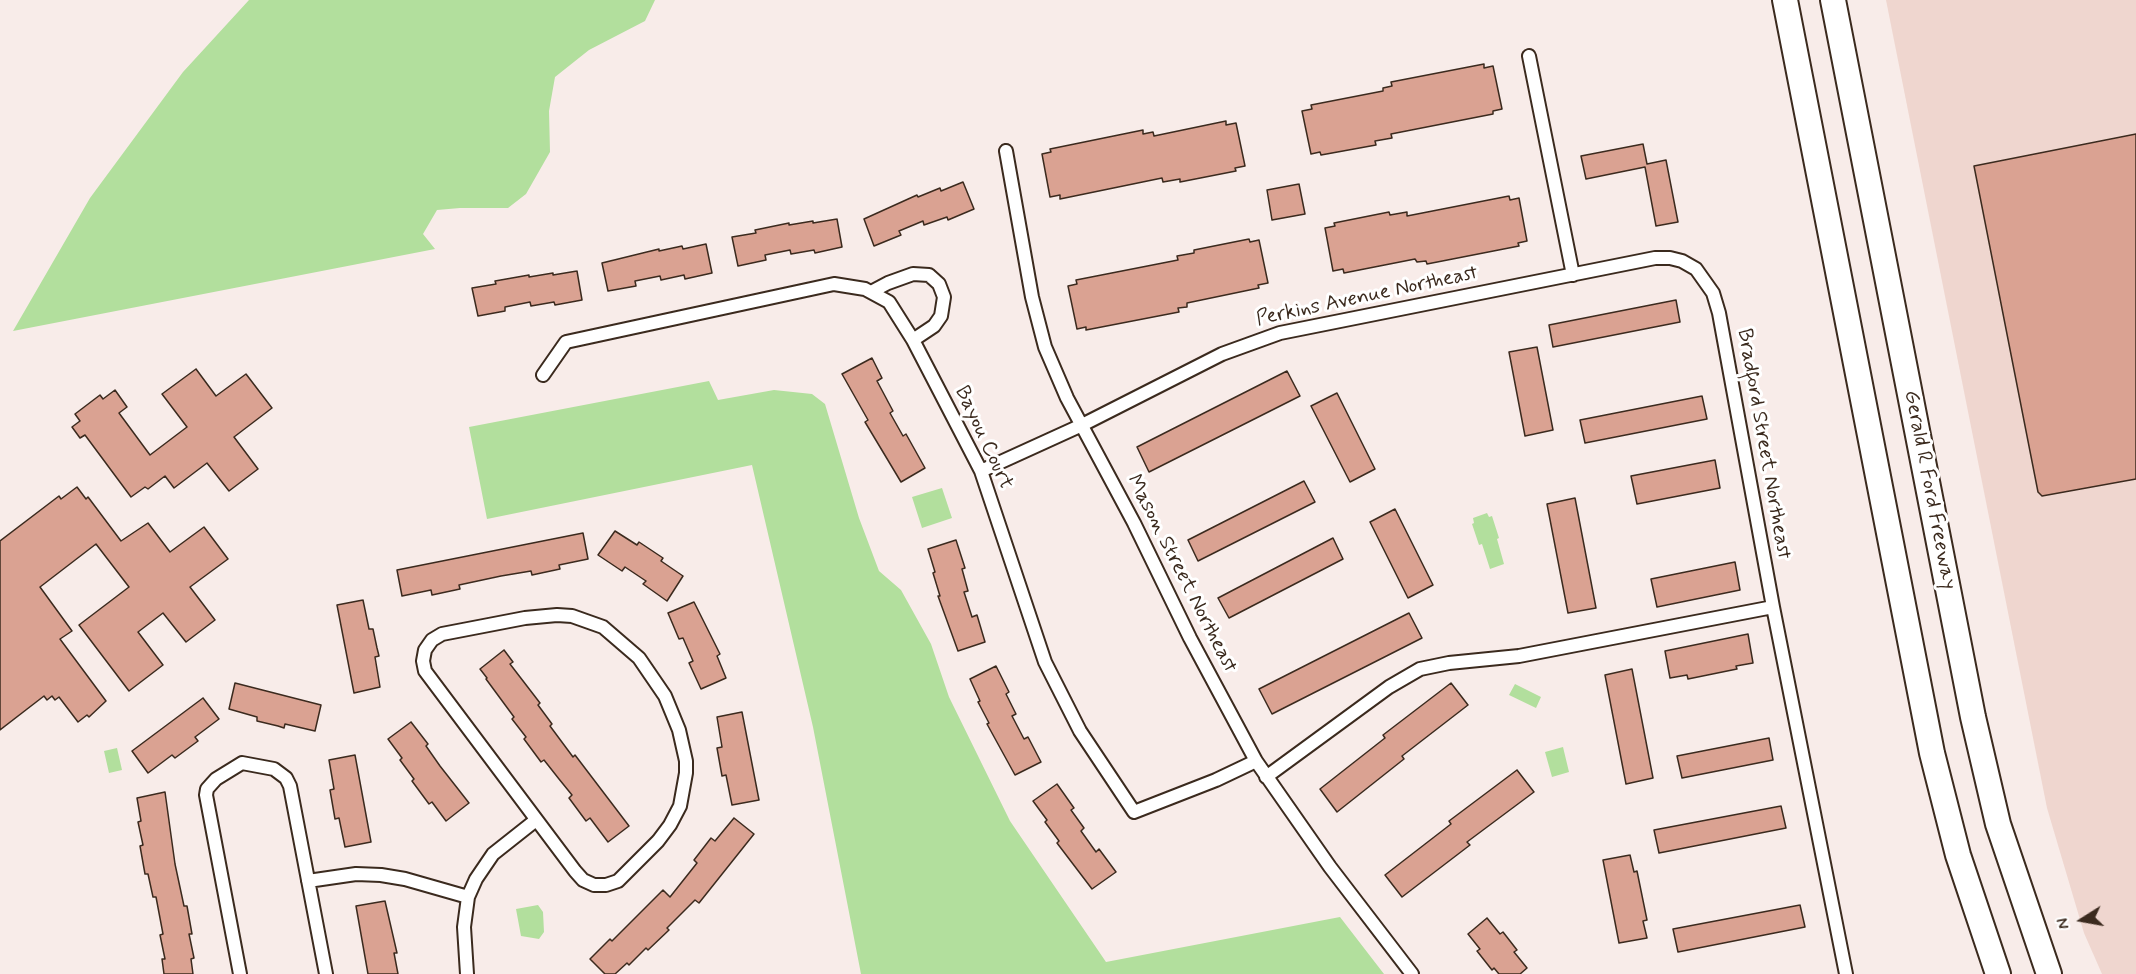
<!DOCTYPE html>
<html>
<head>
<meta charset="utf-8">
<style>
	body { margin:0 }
	#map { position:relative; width:2136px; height:974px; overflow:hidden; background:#f8ece9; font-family:Mynerve,sans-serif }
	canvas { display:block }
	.north { position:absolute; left:2052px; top:890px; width:60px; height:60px; -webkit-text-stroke:4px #fff; paint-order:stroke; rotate:259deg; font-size:16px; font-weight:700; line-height:24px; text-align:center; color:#3b2a1e }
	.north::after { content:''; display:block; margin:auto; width:21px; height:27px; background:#3b2a1e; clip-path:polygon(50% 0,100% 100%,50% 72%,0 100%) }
</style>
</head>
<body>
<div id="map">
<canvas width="2136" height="974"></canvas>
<div class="north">N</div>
</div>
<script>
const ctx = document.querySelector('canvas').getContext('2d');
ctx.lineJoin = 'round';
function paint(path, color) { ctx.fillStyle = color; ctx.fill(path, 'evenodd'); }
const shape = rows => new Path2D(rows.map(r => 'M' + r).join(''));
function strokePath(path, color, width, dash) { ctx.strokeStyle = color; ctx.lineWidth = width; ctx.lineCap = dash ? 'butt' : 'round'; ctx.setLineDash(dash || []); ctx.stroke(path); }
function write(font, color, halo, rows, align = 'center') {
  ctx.font = font + ' Mynerve,sans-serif'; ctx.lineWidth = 6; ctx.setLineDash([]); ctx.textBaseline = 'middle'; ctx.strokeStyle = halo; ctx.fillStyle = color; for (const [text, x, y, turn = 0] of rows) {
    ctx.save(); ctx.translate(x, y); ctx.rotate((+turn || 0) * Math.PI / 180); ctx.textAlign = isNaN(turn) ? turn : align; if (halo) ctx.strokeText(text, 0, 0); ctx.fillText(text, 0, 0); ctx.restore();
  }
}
paint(shape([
	[1886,0,2136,0,2136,974,2102,974,2084,933,2047,808]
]), '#efd6cf');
paint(shape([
	[249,0,655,0,645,21,589,50,555,77,549,111,550,152,526,194,508,208,460,208,437,210,423,234,435,249,13,331,90,198,183,72],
	[709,381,718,400,774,390,812,394,825,404,859,518,879,571,901,590,931,644,949,697,1010,821,1106,962,1340,917,1384,974,861,974,813,727,752,465,487,519,469,427],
	[942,488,952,518,922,528,912,497],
	[1487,513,1489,517,1492,516,1499,538,1497,539,1504,564,1490,569,1482,544,1479,545,1472,524,1474,523,1473,518],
	[1515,684,1541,697,1536,708,1509,695],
	[1563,747,1569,772,1552,777,1545,752],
	[117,748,122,770,109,773,104,751],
	[538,905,543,912,544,932,539,939,521,936,516,909]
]), '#b2df9d');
const building = shape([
	[1484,64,1484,68,1493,66,1502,109,1493,111,1493,114,1391,134,1392,138,1375,141,1376,145,1321,155,1320,152,1311,154,1302,111,1312,109,1311,105,1383,91,1383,88,1392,86,1391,82,1484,64],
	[1226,121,1226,125,1236,123,1245,166,1235,168,1236,171,1180,182,1180,179,1163,182,1162,178,1060,199,1060,195,1050,197,1042,154,1051,152,1050,149,1143,130,1143,134,1153,132,1154,136,1226,121],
	[2136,134,2136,479,2042,496,2038,492,1974,166,2136,134],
	[1643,144,1647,164,1666,160,1678,222,1656,226,1645,167,1586,179,1581,156,1643,144],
	[963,182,974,209,948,220,947,217,924,225,923,221,899,231,901,235,874,246,864,219,917,195,918,197,940,188,941,191,963,182],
	[1299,184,1305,214,1272,220,1267,190,1299,184],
	[1509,196,1510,200,1519,198,1527,241,1518,243,1519,246,1427,264,1426,261,1417,262,1415,259,1344,273,1343,269,1333,271,1325,228,1335,226,1334,223,1389,212,1390,215,1407,212,1407,216,1509,196],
	[837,219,842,247,815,253,814,250,791,254,790,250,765,255,766,260,738,266,732,237,756,233,755,230,789,223,789,225,813,221,813,223,837,219],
	[1249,239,1250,242,1259,240,1268,283,1258,285,1259,288,1187,303,1187,307,1178,308,1179,312,1086,330,1086,327,1077,329,1068,286,1077,284,1076,280,1178,260,1177,256,1194,253,1194,250,1249,239],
	[706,244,712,273,685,279,684,275,661,280,660,276,635,281,636,286,608,291,602,263,659,249,659,251,682,246,683,249,706,244],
	[577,271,582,300,555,305,554,302,531,306,530,302,505,307,505,311,478,316,472,288,496,284,495,281,529,275,529,277,553,273,553,275,577,271],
	[1676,300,1680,322,1553,347,1549,325,1676,300],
	[1537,347,1553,430,1525,436,1509,352,1537,347],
	[872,358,882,378,877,381,893,411,890,413,903,436,906,434,925,468,901,482,865,422,868,420,842,374,872,358],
	[196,369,216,396,246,374,272,408,234,437,258,469,229,491,207,463,174,488,165,476,148,489,145,487,131,497,85,435,80,438,72,427,80,421,75,414,100,395,103,399,115,390,127,407,119,413,150,455,187,427,162,394,196,369],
	[1287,371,1300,396,1149,472,1137,447,1287,371],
	[1337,393,1375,469,1350,482,1311,406,1337,393],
	[1702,396,1707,419,1585,443,1580,420,1702,396],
	[1715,460,1720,488,1637,504,1631,476,1715,460],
	[1304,481,1315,502,1198,561,1188,540,1304,481],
	[77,487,86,499,88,497,121,541,148,523,170,552,204,527,228,559,190,587,215,620,186,642,163,613,138,632,163,665,129,691,79,625,129,587,96,544,40,587,72,631,60,639,106,701,89,717,87,715,78,722,59,697,55,700,52,696,47,700,44,696,0,730,0,541,59,496,61,499,77,487],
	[1575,498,1596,608,1568,613,1547,504,1575,498],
	[1395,509,1433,585,1408,598,1370,522,1395,509],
	[615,531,637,545,639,542,663,558,661,561,683,576,667,601,643,584,646,581,625,567,622,571,598,555,615,531],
	[583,533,588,559,559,565,560,569,532,575,531,571,501,576,459,585,460,589,432,595,431,590,402,596,397,570,583,533],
	[1333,538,1343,559,1229,618,1218,598,1333,538],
	[956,540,965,568,962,569,968,591,964,592,972,617,977,615,985,642,958,651,938,596,940,596,933,573,935,572,928,549,956,540],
	[1735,562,1740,590,1657,607,1651,579,1735,562],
	[363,600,369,629,373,629,377,648,379,656,375,657,380,687,354,693,337,605,363,600],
	[694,602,720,654,717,656,726,678,701,689,689,663,693,661,683,638,679,639,668,613,694,602],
	[1409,613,1422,638,1272,714,1259,689,1409,613],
	[1748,634,1753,663,1736,666,1737,669,1688,679,1687,675,1670,678,1665,651,1748,634],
	[504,650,513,662,510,664,540,703,538,705,552,724,550,726,573,757,575,755,629,826,608,842,590,818,586,821,569,798,572,795,559,779,544,760,541,762,524,739,526,737,512,719,514,717,486,679,487,678,480,669,504,650],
	[996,666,1009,692,1006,694,1016,714,1012,716,1024,739,1028,737,1041,762,1015,775,987,724,989,723,978,702,980,701,970,679,996,666],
	[1632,669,1653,778,1626,784,1605,675,1632,669],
	[235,683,321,705,315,731,285,724,284,728,278,726,257,721,257,717,229,709,235,683],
	[1451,683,1468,705,1402,756,1404,759,1337,812,1320,789,1385,738,1383,735,1451,683],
	[203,698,219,719,195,737,198,741,175,758,172,755,148,773,132,751,203,698],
	[742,712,759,800,732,805,726,775,722,776,717,748,722,747,717,717,742,712],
	[411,722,428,744,426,746,440,766,469,803,446,821,432,802,429,804,412,781,414,779,400,760,402,758,388,739,411,722],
	[1769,738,1773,760,1682,778,1677,756,1769,738],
	[355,755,371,842,345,847,339,818,335,819,330,790,334,789,329,760,355,755],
	[1517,770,1534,792,1467,842,1470,845,1402,897,1385,875,1451,824,1449,821,1517,770],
	[1057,784,1074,808,1071,810,1084,828,1081,831,1096,852,1099,849,1116,872,1092,889,1057,843,1059,841,1045,822,1047,820,1033,801,1057,784],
	[165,792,175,864,184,906,187,906,192,934,189,934,194,958,191,959,193,974,164,974,162,959,165,959,160,935,163,934,156,897,153,897,148,874,145,874,140,846,143,845,138,822,141,821,137,798,165,792],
	[1781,806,1786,828,1659,853,1654,830,1781,806],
	[734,818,754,834,699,903,695,900,667,928,669,930,648,950,646,948,629,965,627,963,615,974,605,974,590,959,610,939,612,941,663,890,670,897,697,863,694,860,711,838,715,841,734,818],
	[1630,855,1634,872,1637,871,1647,920,1643,921,1647,938,1619,943,1603,860,1630,855],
	[385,901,397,953,394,953,398,974,368,974,356,906,385,901],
	[1800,905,1805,927,1678,952,1673,929,1800,905],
	[1487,918,1500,934,1503,932,1517,950,1514,952,1527,968,1520,974,1499,974,1494,968,1492,970,1477,951,1480,949,1468,934,1487,918]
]);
paint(building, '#daa292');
strokePath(building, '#3b2a1e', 1.5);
const minor = shape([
	[1529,56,1573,275],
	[1006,151,1032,297,1045,347,1067,398,1134,523,1190,638,1256,761,1330,867,1412,974],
	[871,292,888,283,913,274,929,275,939,284,944,297,941,316,934,326,913,340],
	[543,375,566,342,834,284,865,289,889,302,913,340,981,471,1045,662,1080,731,1134,812,1216,780,1256,761],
	[981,471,1082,425,1222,354,1280,333,1655,258,1670,258,1682,261,1696,269,1713,293,1719,313,1773,607,1846,974],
	[557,615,572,616,603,627,639,658,665,696,679,730,686,761,686,773,680,806,670,825,658,841,618,881,606,885,594,885,583,880,575,871,425,671,423,661,425,650,432,640,442,634,525,618,557,615],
	[1266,777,1389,687,1420,669,1449,663,1519,656,1773,607],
	[308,881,356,874,381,875,405,879,468,897],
	[240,974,206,795,207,789,216,779,242,763,274,769,286,778,290,786,326,974],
	[467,974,464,927,468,897,476,879,493,854,536,820]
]);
const motorway = shape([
	[1785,0,1932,753,1958,855,1998,974],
	[1833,0,1973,717,1998,824,2049,974]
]);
strokePath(minor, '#3b2a1e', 16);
strokePath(motorway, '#3b2a1e', 28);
strokePath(minor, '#fff', 12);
strokePath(motorway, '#fff', 24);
write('21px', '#3b2a1e', '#fff', [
	["Perkins Avenue Northeast",1367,297,-12],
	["Bayou Court",983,438,65],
	["Bradford Street Northeast",1763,444,80],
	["Gerald R Ford Freeway",1929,490,79],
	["Mason Street Northeast",1181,574,63]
]);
</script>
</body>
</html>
